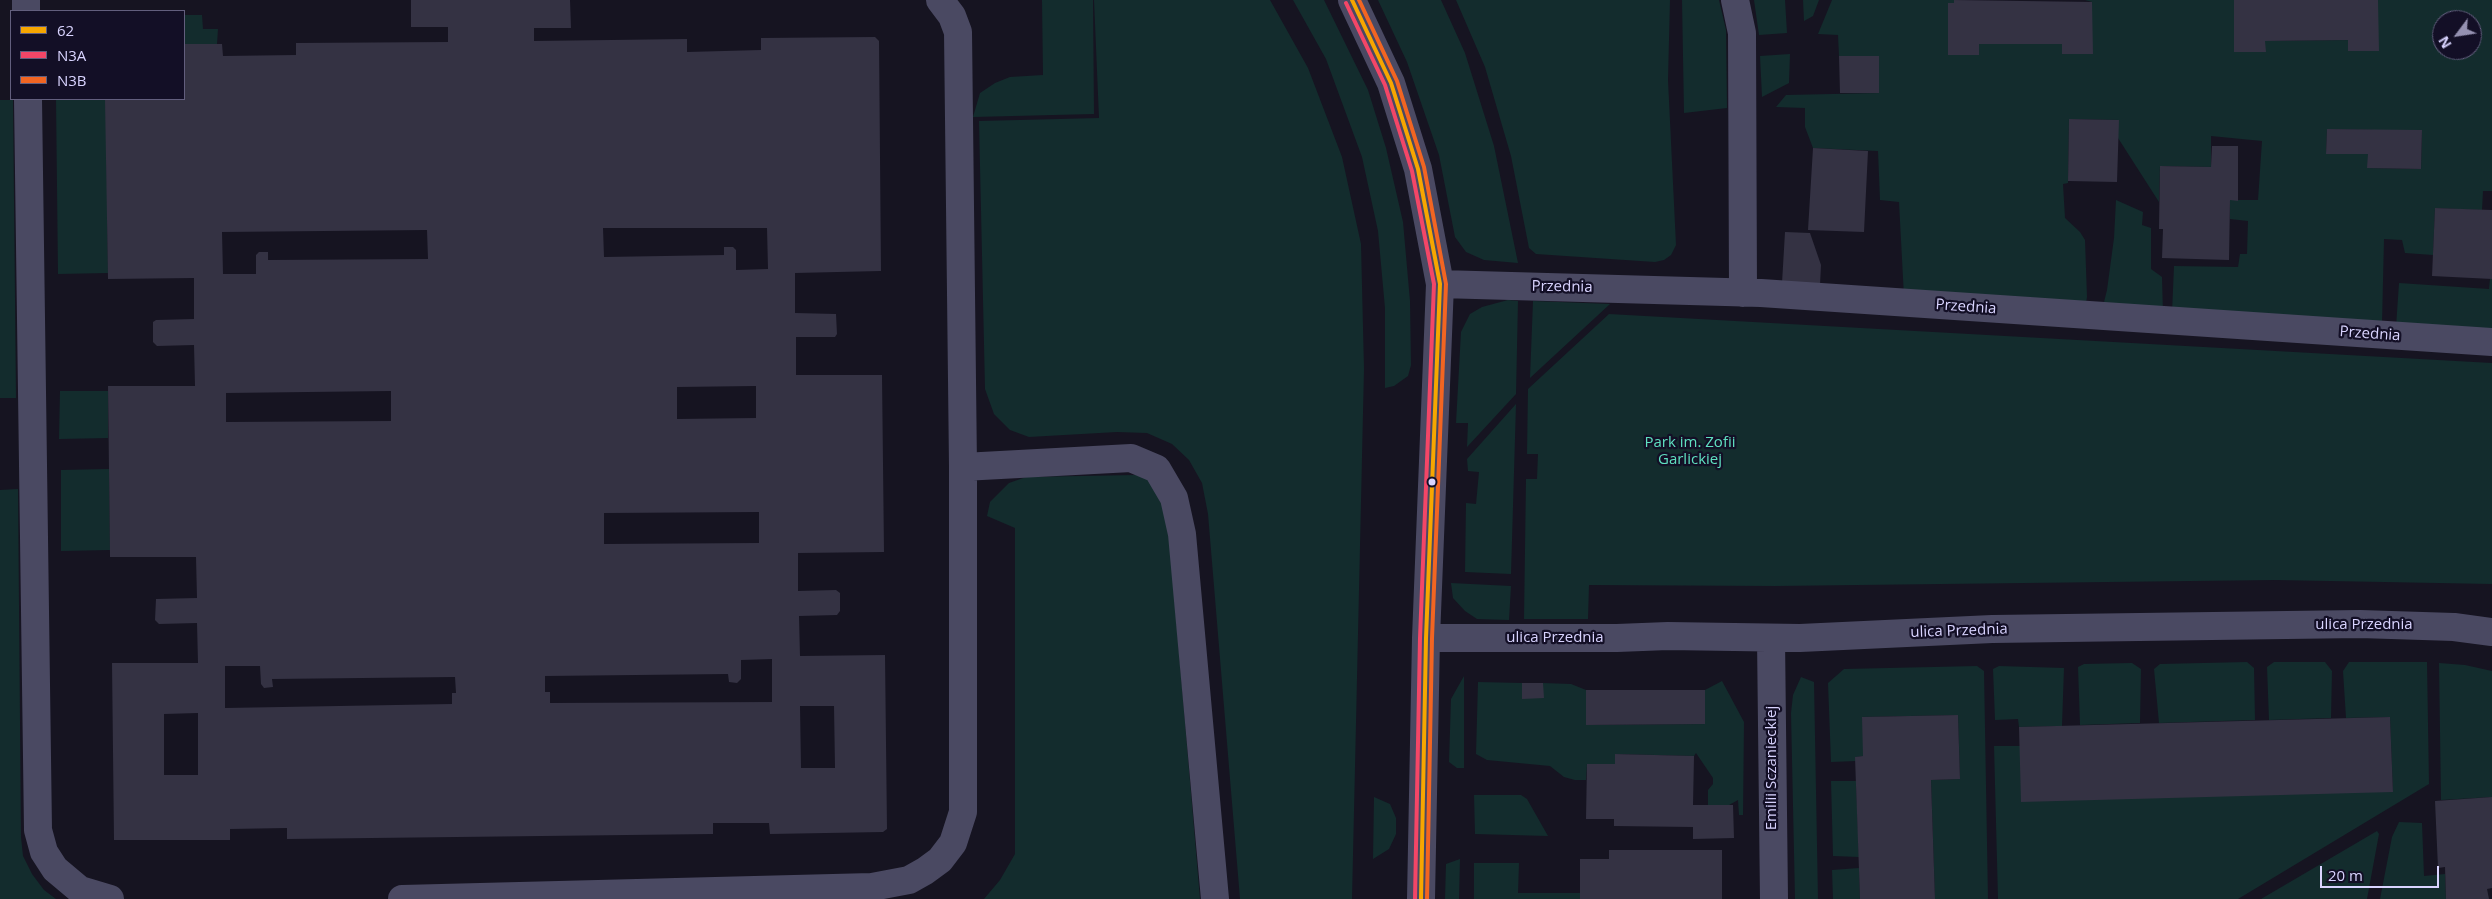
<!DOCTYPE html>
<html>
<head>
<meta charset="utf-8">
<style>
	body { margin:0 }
	#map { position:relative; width:2492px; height:899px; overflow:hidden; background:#161421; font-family:"Open Sans",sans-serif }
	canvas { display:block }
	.legend { position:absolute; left:10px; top:10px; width:175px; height:90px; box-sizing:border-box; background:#130f26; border:1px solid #625e7d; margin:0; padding:6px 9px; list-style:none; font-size:15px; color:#d9d4ff }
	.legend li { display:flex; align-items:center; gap:10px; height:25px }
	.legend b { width:25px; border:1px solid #625e7d }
	.north { position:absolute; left:2432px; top:10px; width:50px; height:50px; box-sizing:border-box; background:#130f26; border:1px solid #625e7d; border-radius:50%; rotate:239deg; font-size:14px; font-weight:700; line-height:20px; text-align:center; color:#d9d4ff }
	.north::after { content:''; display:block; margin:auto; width:18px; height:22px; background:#9591b1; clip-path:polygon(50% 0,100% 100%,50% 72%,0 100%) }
	.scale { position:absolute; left:2320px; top:866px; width:119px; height:22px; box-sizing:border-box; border:2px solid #d9d4ff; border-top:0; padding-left:6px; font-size:15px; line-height:18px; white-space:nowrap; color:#d9d4ff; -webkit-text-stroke:4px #130f26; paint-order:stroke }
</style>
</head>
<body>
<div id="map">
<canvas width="2492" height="899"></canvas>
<ul class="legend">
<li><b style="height:6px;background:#f7a600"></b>62</li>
<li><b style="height:6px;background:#f34667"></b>N3A</li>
<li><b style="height:6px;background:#f26522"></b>N3B</li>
</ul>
<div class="north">N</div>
<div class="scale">20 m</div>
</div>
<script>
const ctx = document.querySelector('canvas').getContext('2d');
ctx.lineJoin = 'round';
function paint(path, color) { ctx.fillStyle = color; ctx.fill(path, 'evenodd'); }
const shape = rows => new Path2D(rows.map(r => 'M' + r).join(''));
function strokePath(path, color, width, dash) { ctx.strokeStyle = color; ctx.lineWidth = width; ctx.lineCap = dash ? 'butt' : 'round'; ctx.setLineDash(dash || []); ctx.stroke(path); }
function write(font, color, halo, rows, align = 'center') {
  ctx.font = font + ' "Open Sans",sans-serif'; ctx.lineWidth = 4.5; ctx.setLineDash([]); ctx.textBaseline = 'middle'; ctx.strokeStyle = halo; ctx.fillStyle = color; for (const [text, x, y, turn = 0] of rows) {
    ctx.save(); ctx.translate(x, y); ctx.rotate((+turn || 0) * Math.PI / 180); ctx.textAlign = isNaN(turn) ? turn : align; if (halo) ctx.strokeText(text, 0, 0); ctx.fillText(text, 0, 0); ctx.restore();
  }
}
paint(shape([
	[1042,0,1093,0,1094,114,973,117,980,93,995,83,1010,77,1043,75],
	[1094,0,1270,0,1308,68,1342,157,1361,244,1364,369,1352,899,1240,899,1208,514,1202,483,1189,460,1172,444,1147,433,1117,432,1029,437,1010,430,994,414,985,389,979,121,1099,118],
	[1293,0,1324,0,1368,90,1386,148,1403,222,1410,301,1411,365,1408,376,1394,386,1385,388,1385,308,1378,231,1362,157,1326,59],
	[1378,0,1441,0,1465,53,1494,146,1518,263,1484,260,1466,252,1455,237,1439,155,1407,62],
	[1456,0,1670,0,1668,80,1676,245,1671,255,1664,260,1655,262,1536,254,1529,248,1511,156,1485,67],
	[1682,0,1719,0,1726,30,1727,108,1684,113],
	[1754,0,1785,0,1787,33,1759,35],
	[1803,0,1819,0,1813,16,1804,21],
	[1832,0,1954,0,1954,3,1948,3,1949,55,1979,55,1979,44,2062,44,2062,54,2092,54,2092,2,2085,0,2241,0,2234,0,2235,52,2265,52,2265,41,2348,40,2348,51,2378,51,2378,0,2492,0,2492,191,2483,191,2482,210,2435,208,2433,255,2405,253,2402,240,2384,239,2382,324,2172,313,2174,266,2238,267,2240,254,2247,254,2248,221,2230,219,2230,200,2258,200,2262,141,2211,136,2211,167,2160,166,2159,202,2118,138,2118,120,2069,119,2068,183,2063,184,2065,218,2080,232,2085,240,2087,297,2085,308,1904,297,1899,202,1880,200,1878,151,1813,148,1805,127,1805,108,1776,107,1786,95,1879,93,1879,56,1839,56,1838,35,1818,34],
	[2442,20,2472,20,2472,50,2442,50],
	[2327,129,2422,131,2421,169,2368,168,2368,154,2326,153],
	[184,15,202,15,203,29,218,29,217,44,184,44],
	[1790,54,1789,83,1762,97,1760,56],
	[56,99,106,99,108,273,58,274],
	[0,100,13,100,16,398,0,398],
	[2116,200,2143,212,2142,225,2151,228,2151,269,2162,277,2163,314,2102,310,2107,290,2114,238],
	[2490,279,2492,279,2492,330,2396,327,2399,283,2489,289],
	[1508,300,1518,301,1516,394,1467,447,1468,423,1456,423,1461,332,1470,314,1482,307],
	[1533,301,1610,304,1530,378],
	[1609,314,2492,363,2492,584,2275,580,1775,586,1589,585,1588,619,1524,619,1526,479,1537,479,1538,454,1527,454,1528,389],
	[60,391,108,391,108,438,59,439],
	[1516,404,1511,574,1465,572,1466,503,1476,504,1479,472,1468,471,1467,459],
	[109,469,110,550,61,551,61,470],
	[1136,475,1149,479,1162,499,1168,522,1200,899,984,899,1000,880,1015,854,1015,528,987,516,990,502,1009,483,1026,477],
	[18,489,21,837,23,856,32,874,44,890,56,899,0,899,0,490],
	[1451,583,1511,586,1509,620,1477,619,1465,611,1453,598],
	[2247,662,2254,668,2255,720,2159,723,2154,669,2160,664],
	[2274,662,2325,662,2332,671,2331,718,2269,720,2267,667],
	[2349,662,2427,662,2429,784,2238,899,1998,899,1994,746,2020,746,2393,792,2390,717,2346,718,2343,671],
	[2132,663,2141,669,2140,723,2080,725,2078,667,2084,664],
	[2439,663,2465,665,2492,671,2492,797,2441,800],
	[1977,666,1984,671,1988,899,1935,899,1931,780,1960,779,1958,715,1863,717,1863,756,1856,757,1856,761,1831,762,1828,683,1844,669],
	[1999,666,2064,668,2062,726,2019,727,2018,719,1995,720,1993,669],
	[1464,676,1464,768,1457,768,1449,762,1451,699],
	[1801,677,1814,682,1818,899,1795,899,1791,713,1793,695],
	[1722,681,1744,722,1743,815,1739,815,1738,800,1729,805,1708,805,1708,790,1713,784,1713,778,1696,753,1694,756,1615,754,1615,764,1587,764,1586,780,1575,780,1564,777,1550,766,1487,760,1476,754,1478,682,1522,683,1522,699,1543,683,1571,684,1586,690,1586,725,1704,724,1705,690],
	[1831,781,1856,781,1859,857,1833,856],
	[1474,795,1521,795,1527,799,1548,836,1475,834],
	[1374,797,1390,804,1396,818,1396,834,1389,849,1373,859],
	[2399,822,2422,823,2424,876,2445,874,2446,899,2380,899,2392,837],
	[2377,831,2379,834,2367,899,2261,899],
	[1460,859,1459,899,1445,899,1446,864],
	[1474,863,1519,863,1518,893,1580,893,1580,899,1474,899],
	[1859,868,1860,899,1833,899,1832,870]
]), '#132c2d');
paint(shape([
	[411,0,570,0,571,28,534,28,534,41,687,39,687,52,761,50,761,38,875,37,879,41,881,271,795,273,795,313,836,314,837,334,835,337,796,337,796,375,882,375,884,552,798,553,798,591,836,590,840,593,840,611,837,615,799,616,800,656,885,655,887,829,883,832,770,834,769,823,713,823,713,834,287,839,287,828,230,829,230,840,114,840,112,663,198,663,197,623,159,624,155,620,156,599,197,598,196,557,110,557,108,386,195,386,194,345,157,346,153,342,153,322,156,320,194,319,194,278,108,279,105,99,184,99,184,44,222,44,223,56,296,55,296,43,448,42,448,27,411,27],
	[603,228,767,228,768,269,736,270,736,250,733,247,724,247,724,255,604,257],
	[427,230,428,259,268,260,268,252,259,252,256,255,256,274,223,274,222,232],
	[756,386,756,418,677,419,677,387],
	[391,391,391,421,226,422,226,393],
	[759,512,759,543,604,544,604,513],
	[772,659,772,702,550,703,550,692,545,692,545,676,728,674,729,682,737,683,741,679,741,660],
	[225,666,260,666,261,684,264,688,273,687,272,679,455,677,456,693,452,693,452,704,225,708],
	[800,706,834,706,835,768,801,768],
	[198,713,198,775,164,775,164,714],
	[1954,0,2092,2,2093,54,2062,54,2062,44,1979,44,1979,55,1948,55,1948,3,1954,3],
	[2234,0,2378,0,2379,51,2348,51,2348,40,2265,41,2266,52,2234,52],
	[1839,56,1879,56,1879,93,1840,93],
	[2069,119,2119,120,2117,182,2068,181],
	[2327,129,2422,130,2421,169,2367,168,2368,154,2326,154],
	[2212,146,2238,146,2238,201,2230,200,2229,260,2162,258,2163,229,2159,229,2160,166,2211,167],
	[1813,148,1868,151,1864,232,1808,230],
	[2435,208,2492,210,2492,279,2432,276],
	[1785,232,1810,233,1821,265,1820,285,1782,283],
	[1522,683,1543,683,1544,698,1522,699],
	[1586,690,1705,690,1705,724,1586,725],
	[1958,715,1960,779,1931,780,1935,899,1860,899,1855,757,1863,756,1862,717],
	[2390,717,2393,792,2021,802,2019,727],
	[1615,754,1694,756,1693,805,1733,805,1734,838,1693,839,1693,827,1614,826,1614,819,1586,819,1587,764,1615,764],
	[2492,797,2492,888,2487,889,2489,899,2446,899,2445,867,2438,868,2435,801],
	[1609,850,1722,850,1722,899,1580,899,1580,859,1609,859]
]), '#343243');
strokePath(shape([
	[26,0,26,11],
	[940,0,952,16,958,32,963,467],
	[1352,0,1391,83,1418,169,1440,284,1426,638,1421,899],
	[1735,0,1742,33,1743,293],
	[28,99,38,830,44,852,55,869,80,890,110,899],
	[1440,284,1761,293,2492,342],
	[1426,638,1617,638,1668,636,1800,638,1992,629,2360,624,2454,627,2492,632],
	[1771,638,1774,899],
	[402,899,872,887,909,880,925,871,940,860,953,843,963,812,963,467,1131,458,1157,469,1174,498,1182,534,1215,899]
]), '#4a4962', 28);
strokePath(shape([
	[1352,0,1391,83,1418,169,1440,284,1426,638,1421,899]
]), '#f7a600', 4);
strokePath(shape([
	[1346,3,1385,85,1412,171,1434,284,1420,638,1415,899]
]), '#f34667', 4);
strokePath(shape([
	[1359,0,1397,81,1424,167,1446,284,1432,638,1427,899]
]), '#f26522', 4);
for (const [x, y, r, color] of [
	[1432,482,4.5,"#d9d4ff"]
]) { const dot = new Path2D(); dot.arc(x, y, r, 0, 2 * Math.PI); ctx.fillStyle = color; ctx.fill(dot); strokePath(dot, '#130f26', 2); }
write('15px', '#d9d4ff', '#130f26', [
	["Przednia",1562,287,1],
	["Przednia",1966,307,4],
	["Przednia",2370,334,4],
	["ulica Przednia",2364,625],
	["ulica Przednia",1959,631,-2],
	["ulica Przednia",1555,638],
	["Emilii Sczanieckiej",1772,768,-90]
]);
write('15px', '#5fe0c0', '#130f26', [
	["Park im. Zofii",1690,443],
	["Garlickiej",1690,460]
]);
</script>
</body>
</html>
